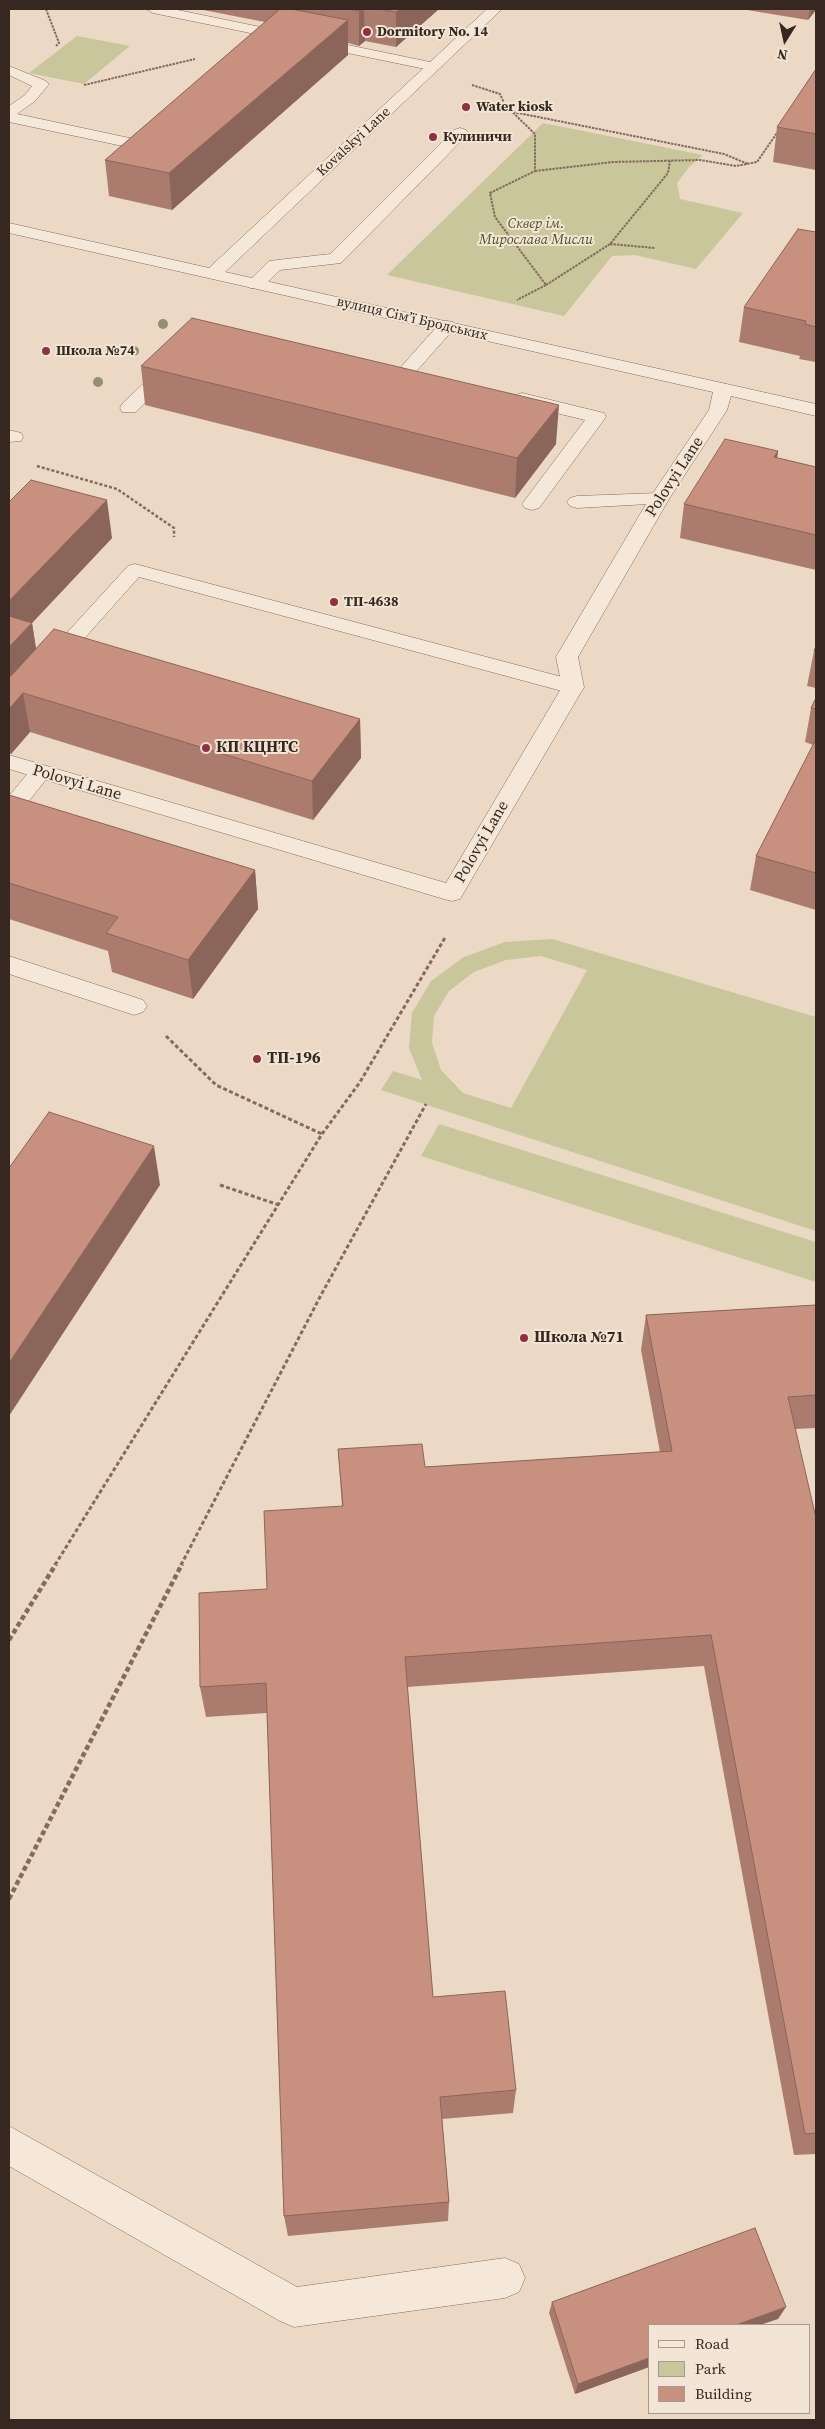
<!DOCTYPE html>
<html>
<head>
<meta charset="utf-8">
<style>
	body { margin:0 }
	#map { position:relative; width:825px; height:2429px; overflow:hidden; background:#ebd9c6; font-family:"Source Serif 4",serif }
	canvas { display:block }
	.frame { position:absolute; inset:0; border:10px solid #362720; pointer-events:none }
	.legend { position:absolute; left:648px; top:2324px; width:162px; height:90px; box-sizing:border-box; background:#f3e5d5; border:1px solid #a7998d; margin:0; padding:6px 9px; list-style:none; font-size:15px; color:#362720 }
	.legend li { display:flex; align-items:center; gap:10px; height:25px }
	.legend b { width:25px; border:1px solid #a7998d }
	.north { position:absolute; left:760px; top:15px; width:50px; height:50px; -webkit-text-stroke:4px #f3e5d5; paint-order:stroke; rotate:190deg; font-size:14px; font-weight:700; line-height:20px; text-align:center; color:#362720 }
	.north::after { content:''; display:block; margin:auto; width:18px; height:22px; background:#362720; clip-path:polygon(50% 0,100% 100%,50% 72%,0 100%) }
</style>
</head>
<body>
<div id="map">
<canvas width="825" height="2429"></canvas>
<div class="frame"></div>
<ul class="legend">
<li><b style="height:6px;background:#f6e8d9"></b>Road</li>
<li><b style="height:14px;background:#c9c69b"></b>Park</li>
<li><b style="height:14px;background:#c7907f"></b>Building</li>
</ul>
<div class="north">N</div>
</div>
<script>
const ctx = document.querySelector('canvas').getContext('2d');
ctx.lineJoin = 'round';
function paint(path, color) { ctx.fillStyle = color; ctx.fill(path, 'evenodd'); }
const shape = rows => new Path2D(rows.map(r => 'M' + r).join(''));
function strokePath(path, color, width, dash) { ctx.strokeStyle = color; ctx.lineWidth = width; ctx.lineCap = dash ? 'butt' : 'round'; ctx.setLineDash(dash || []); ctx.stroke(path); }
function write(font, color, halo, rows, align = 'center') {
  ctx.font = font + ' "Source Serif 4",serif'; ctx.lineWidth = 4; ctx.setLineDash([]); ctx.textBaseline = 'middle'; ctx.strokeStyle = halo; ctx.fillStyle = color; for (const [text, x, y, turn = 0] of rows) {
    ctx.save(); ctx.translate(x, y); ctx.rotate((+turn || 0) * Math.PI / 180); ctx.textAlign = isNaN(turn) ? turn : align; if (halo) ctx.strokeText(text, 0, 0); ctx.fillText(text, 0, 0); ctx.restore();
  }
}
paint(shape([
	[77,36,130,46,84,84,29,73],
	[543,123,703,155,689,167,677,183,680,199,743,213,696,269,635,255,612,256,564,316,387,275],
	[552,939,816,1017,816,1231,381,1090,393,1071,422,1080,409,1048,412,1013,431,981,464,957,505,942],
	[541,956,587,970,511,1108,463,1093,441,1070,432,1043,434,1016,449,991,474,972,506,960],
	[439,1124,816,1242,816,1282,421,1156]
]), '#c9c69b');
const lane = shape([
	[146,9,173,9,435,63,442,67,435,71,153,13,146,9],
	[9,66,46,81,49,84,35,101,17,114,134,139,151,124,163,124,165,127,143,147,137,149,9,122,9,106,25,95,32,86,9,75,9,66],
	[460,128,466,130,468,133,466,136,341,263,280,270,262,288,250,288,247,284,250,280,269,261,330,254,454,130,460,128],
	[447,321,453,322,456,326,453,330,412,376,400,376,397,372,400,368,441,322,447,321],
	[171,362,177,363,180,367,177,371,136,412,122,412,120,408,122,404,165,363,171,362],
	[522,393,604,413,606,417,539,508,532,510,525,508,522,504,585,420,515,403,513,399,515,395,522,393],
	[9,430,21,433,23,437,21,441,9,442,9,430],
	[659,493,666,495,669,499,666,503,577,508,570,506,567,502,570,498,577,496,659,493],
	[135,564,581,682,584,687,581,692,573,694,139,577,17,714,9,716,9,696,128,566,135,564],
	[41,765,49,767,52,772,17,816,9,818,9,796,33,767,41,765],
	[9,956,143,1000,147,1006,143,1012,134,1015,9,974,9,956],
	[9,2126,297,2287,505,2258,519,2264,525,2278,519,2292,505,2298,294,2327,280,2321,9,2166,9,2126]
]);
const street = shape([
	[487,9,502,9,225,272,816,404,816,416,731,396,727,410,669,499,578,657,584,687,460,899,452,901,444,899,9,769,9,755,446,883,562,687,556,657,649,499,709,410,713,392,9,233,9,223,209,268,487,9]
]);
strokePath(lane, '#856b5d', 1);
strokePath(street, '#856b5d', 1);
strokePath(shape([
	[46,9,59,43,56,46],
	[84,85,195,59],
	[472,85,500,94,505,105,535,134,535,171,490,193,495,217,546,285,517,300],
	[513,112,724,154,748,164],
	[535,171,613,162,700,160,736,166,757,162,779,130],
	[610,244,655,248],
	[546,285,610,244,668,173,670,161]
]), '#856b5d', 2, [2.5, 1]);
strokePath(shape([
	[37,466,117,489,174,528,174,537]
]), '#856b5d', 2.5, [3, 2]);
strokePath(shape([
	[166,1036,216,1085,322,1134],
	[220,1185,279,1205],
	[55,1565,322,1134,360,1082,446,936],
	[181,1565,321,1295,426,1104]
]), '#856b5d', 3, [4, 2.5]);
strokePath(shape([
	[9,1640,56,1564],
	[9,1899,182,1564]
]), '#856b5d', 4.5, [5, 3]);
paint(lane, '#f6e8d9');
paint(street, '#f6e8d9');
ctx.fillStyle = '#958e6f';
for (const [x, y] of [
	[163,324],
	[134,351],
	[98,382]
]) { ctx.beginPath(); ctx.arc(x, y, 5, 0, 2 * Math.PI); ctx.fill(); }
paint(shape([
	[198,9,439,9,396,47,365,41,359,46,348,43,348,55,172,210,109,196,105,160,265,22],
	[741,9,816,9,816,10,808,20],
	[816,69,816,170,773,162,777,127],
	[816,232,816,362,799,359,800,356,739,342,744,307],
	[141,366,556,444,515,498,145,405],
	[778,451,777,458,816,467,816,570,680,538,684,504],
	[9,502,112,538,32,623,36,649,360,719,361,758,313,820,30,732,11,754,9,754],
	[816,646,816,688,807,686,814,651],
	[816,698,816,910,750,890,756,856,813,745,805,742,811,708],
	[9,795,255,870,258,909,193,999,112,972,108,951,9,919],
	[816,1305,816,1428,795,1429,816,1518,816,2154,794,2155,704,1666,407,1687,433,1997,516,2090,513,2113,442,2119,449,2202,448,2221,288,2236,284,2216,267,1713,206,1717,200,1687,267,1589,342,1506,338,1449,425,1467,660,1452,641,1350,646,1315],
	[552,2302,778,2319,649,2325,649,2367,575,2394,549,2313]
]), '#ab7c6d');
paint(shape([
	[361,9,364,9,365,41,359,46,359,11],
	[400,9,439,9,396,47,396,12],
	[810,9,816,9,816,10,808,20],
	[348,20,348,55,172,210,169,173],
	[559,405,556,444,515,498,517,458],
	[778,451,773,485,774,457],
	[107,500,112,538,32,623,38,661,9,694,9,601],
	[23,693,30,732,11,754,9,741,9,709],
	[360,719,361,758,313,820,312,781],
	[255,870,258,909,193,999,188,960],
	[154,1146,160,1185,9,1416,9,1363],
	[786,2307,778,2319,760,2325,736,2325],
	[649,2358,649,2367,575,2394,578,2384]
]), '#8b6559');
const building = shape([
	[280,9,291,9,348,20,169,173,105,160,280,9],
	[349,9,361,9,359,11,349,9],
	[379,9,400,9,396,12,379,9],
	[816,69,816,134,777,127,816,69],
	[798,229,816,232,816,327,805,324,806,321,744,307,798,229],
	[192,318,559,405,517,458,141,366,192,318],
	[725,439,778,451,774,457,816,467,816,535,684,504,725,439],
	[31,480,107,500,9,601,9,502,31,480],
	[9,616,32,623,9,647,9,616],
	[54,629,360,719,312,781,23,693,9,709,9,677,11,676,54,629],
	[816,646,816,652,814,651,816,646],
	[816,698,816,709,811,708,816,698],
	[816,739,816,873,756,856,816,739],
	[9,795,255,870,188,960,106,933,118,917,9,883,9,795],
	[49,1112,154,1146,9,1363,9,1168,49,1112],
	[816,1305,816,1395,788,1397,816,1518,816,2133,805,2134,711,1635,405,1657,433,1997,505,1991,516,2090,440,2097,449,2202,284,2216,266,1683,200,1687,199,1593,267,1589,264,1511,343,1506,338,1449,422,1444,425,1467,672,1451,646,1315,816,1305],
	[755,2228,786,2307,736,2325,649,2325,649,2358,578,2384,552,2302,755,2228]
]);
paint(building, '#c7907f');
strokePath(building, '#8b6559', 1);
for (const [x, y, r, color] of [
	[367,32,5,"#903143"],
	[466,107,5,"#903143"],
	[433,137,5,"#903143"],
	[46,351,5,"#903143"],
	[334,602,5,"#903143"],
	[206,748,5,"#903143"],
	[257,1059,5,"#903143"],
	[524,1338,5,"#903143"]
]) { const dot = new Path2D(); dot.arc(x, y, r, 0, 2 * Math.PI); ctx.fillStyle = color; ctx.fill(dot); strokePath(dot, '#f3e5d5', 2); }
write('bold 14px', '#362720', '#f3e5d5', [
	["Dormitory No. 14",377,32],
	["Water kiosk",476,107],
	["Кулиничи",443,137],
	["Школа №74",56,351],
	["ТП-4638",344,602]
], 'left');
write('14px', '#362720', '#f3e5d5', [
	["Kovalskyi Lane",354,142,-43],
	["вулиця Сімʼї Бродських",412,319,13]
]);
write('italic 14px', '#4e5128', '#f3e5d5', [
	["Сквер ім.",536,224],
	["Мирослава Мисли",536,240]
]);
write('16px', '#362720', '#f3e5d5', [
	["Polovyi Lane",675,477,-57],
	["Polovyi Lane",77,783,16],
	["Polovyi Lane",482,842,-60]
]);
write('bold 16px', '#362720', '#f3e5d5', [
	["КП КЦНТС",216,748],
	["ТП-196",267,1059],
	["Школа №71",534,1338]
], 'left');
</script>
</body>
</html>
